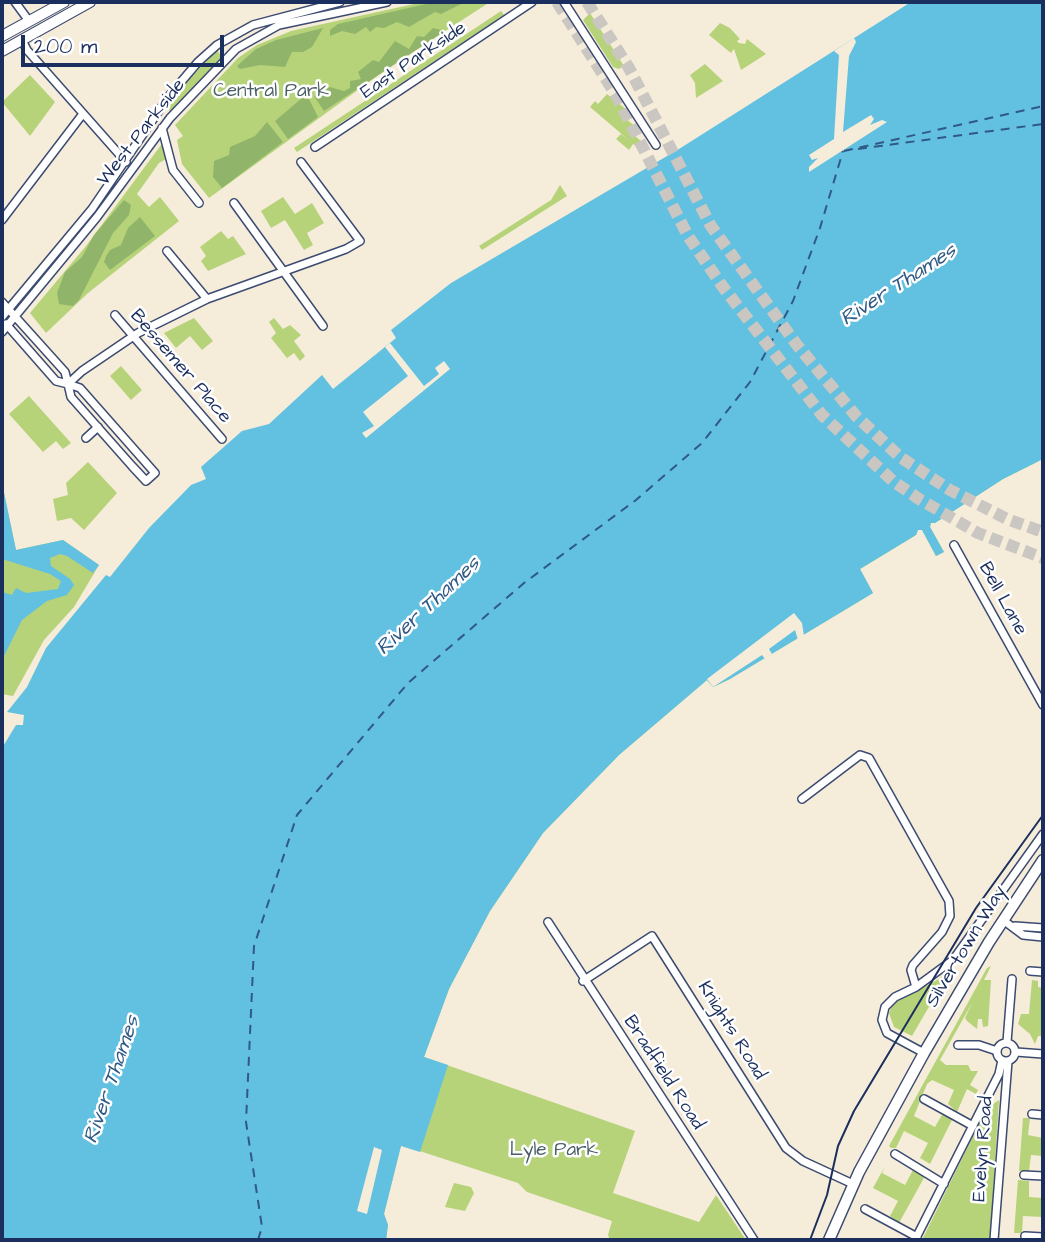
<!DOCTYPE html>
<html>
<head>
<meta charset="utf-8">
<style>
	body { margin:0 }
	#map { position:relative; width:1045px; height:1242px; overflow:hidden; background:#f6ecda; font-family:"Architects Daughter",sans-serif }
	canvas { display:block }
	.frame { position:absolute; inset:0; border:4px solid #1b2f5e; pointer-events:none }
	.scale { position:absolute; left:21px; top:35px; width:203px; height:32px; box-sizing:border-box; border:4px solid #1b2f5e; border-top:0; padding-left:9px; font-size:21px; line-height:24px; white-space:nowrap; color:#1b2f5e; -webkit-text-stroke:5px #fff; paint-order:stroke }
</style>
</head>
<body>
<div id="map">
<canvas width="1045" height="1242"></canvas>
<div class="frame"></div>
<div class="scale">200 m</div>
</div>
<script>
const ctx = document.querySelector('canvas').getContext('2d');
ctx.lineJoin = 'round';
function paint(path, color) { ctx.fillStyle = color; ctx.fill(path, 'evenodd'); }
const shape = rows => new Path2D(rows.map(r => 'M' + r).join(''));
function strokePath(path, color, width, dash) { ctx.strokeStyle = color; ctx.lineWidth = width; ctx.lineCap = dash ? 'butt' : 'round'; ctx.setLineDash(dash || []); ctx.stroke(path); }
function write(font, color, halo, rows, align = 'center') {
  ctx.font = font + ' "Architects Daughter",sans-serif'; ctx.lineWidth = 5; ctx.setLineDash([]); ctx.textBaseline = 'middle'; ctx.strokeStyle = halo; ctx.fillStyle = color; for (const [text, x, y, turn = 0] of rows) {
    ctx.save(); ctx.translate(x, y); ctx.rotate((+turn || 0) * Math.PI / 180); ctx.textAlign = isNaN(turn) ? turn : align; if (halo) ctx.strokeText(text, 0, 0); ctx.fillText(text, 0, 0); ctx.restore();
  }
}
paint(shape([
	[423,2,490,2,391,66,209,198,182,164,177,140,183,136,175,125,238,58,257,45,291,31],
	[501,11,504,15,297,152,294,148],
	[590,13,624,66,619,69,613,67,583,20],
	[720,23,730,28,740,39,737,41,739,43,745,44,747,39,766,54,741,70,734,49,731,53,709,35],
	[217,50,222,57,166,117,170,111,166,108,177,92],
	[705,64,723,81,696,98,695,83,690,75],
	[30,75,55,102,30,136,2,102],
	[607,94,627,110,623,115,617,111,638,129,634,135,642,142,638,147,633,144,629,150,616,139,621,134,631,142,590,107,595,101,598,104],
	[164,141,166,159,159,163,137,194,149,207,160,197,179,221,88,293,46,333,30,313,86,246],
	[560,185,567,196,482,250,479,246,551,200],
	[283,197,295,214,312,203,324,223,307,233,313,245,304,250,285,220,271,228,261,211],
	[221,231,228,239,233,236,246,254,208,271,201,261,206,256,200,247],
	[194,318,213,341,202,350,190,336,176,348,164,333],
	[274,318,283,329,290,325,301,335,294,341,305,356,300,361,294,353,287,358,271,338,276,333,269,322],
	[121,366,142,390,131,400,110,376],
	[29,396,71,443,63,449,56,441,43,452,9,414],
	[1043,459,1003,479,935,523,931,523,930,527,944,552,936,556,922,530,918,530,916,535,860,569,873,593,730,679,713,687,707,680,619,755,543,833,490,911,449,989,424,1057,635,1131,613,1193,699,1222,716,1195,746,1240,610,1240,608,1235,612,1221,527,1192,518,1183,401,1145,384,1214,388,1225,386,1240,309,1240,571,751,933,507],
	[88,462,117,493,84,530,71,518,57,521,53,499,68,495,66,483],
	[2,483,16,550,63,540,99,565,74,607,44,640,13,696,2,694],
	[991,966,984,980,991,980,988,1026,983,1027,982,1019,978,1019,977,1029,967,1021,965,1018,972,1003,940,1060,946,1065,968,1065,971,1071,978,1071,970,1085,978,1090,976,1094,967,1089,957,1112,948,1104,954,1090,932,1080,927,1084,914,1116,935,1127,943,1113,952,1120,930,1164,920,1158,928,1143,904,1131,896,1148,891,1148,889,1146,987,968],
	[952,967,912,1036,894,1027,889,1013,893,1003,939,979],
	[1032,980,1038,981,1038,987,1043,988,1043,1036,1038,1036,1035,1044,1030,1034,1018,1024,1021,1014,1029,1014],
	[999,1100,990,1240,922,1240,987,1108],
	[1023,1118,1030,1118,1028,1135,1043,1138,1043,1156,1031,1155,1029,1171,1019,1171],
	[885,1166,882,1173,905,1185,913,1170,925,1176,899,1223,890,1216,898,1201,873,1188],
	[1018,1180,1029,1181,1029,1197,1043,1198,1043,1217,1023,1216,1022,1233,1014,1233],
	[454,1183,471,1187,474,1193,465,1211,445,1207]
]), '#b6d37a');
paint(shape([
	[435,2,465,2,441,14,435,12,409,27,397,22,384,28,376,27,370,32,366,27,355,34,342,31,330,36,330,30,338,24],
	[323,28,312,47,303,52,292,52,285,67,260,65,240,69,237,66,256,49,276,40],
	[433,28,445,31,324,111,314,96,330,87,344,91,350,88,350,81,361,79,358,72,373,60,379,62,395,41,409,49,417,36,424,37],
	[302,98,309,99,318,117,288,139,275,121],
	[267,122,283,142,222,188,213,177,214,161,229,155,230,147,255,136],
	[124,200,131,205,129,215,113,233,79,300,73,306,59,304,57,293,65,272,82,257,94,235],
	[140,217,155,236,110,270,104,262,106,256,110,250,121,245,128,228]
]), '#90b56a');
paint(shape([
	[911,2,1043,2,1043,459,1003,479,935,523,931,523,930,527,944,552,936,556,922,530,918,530,916,535,860,569,873,593,730,679,713,687,707,680,619,755,543,833,490,911,449,989,424,1057,448,1065,420,1152,401,1146,384,1214,388,1225,386,1240,2,1240,2,748,16,725,23,725,24,715,7,712,27,687,46,648,106,575,110,577,149,528,191,485,206,479,201,467,242,431,269,424,322,375,333,389,396,338,391,330,451,283,679,149],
	[2,483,16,550,63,540,99,565,93,573,67,556,60,554,50,558,51,566,70,579,74,585,67,595,47,601,22,620,2,660,2,592,12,595,16,588,26,593,58,589,61,581,50,574,2,559]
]), '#62c0e0');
paint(shape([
	[854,38,856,42,849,56,843,132,871,115,874,119,870,125,882,120,887,122,809,172,809,167,818,158,812,160,809,155,834,139,839,55,834,51],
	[390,343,424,386,439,374,435,368,444,361,450,369,366,438,362,433,374,426,363,412,408,376,385,347],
	[794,613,802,623,804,636,798,640,795,630,769,649,772,654,765,659,762,655,713,687,707,679],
	[374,1147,382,1150,367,1214,357,1211]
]), '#f6ecda');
strokePath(shape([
	[858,149,1043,124],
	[844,151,1043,106],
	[258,1240,262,1227,246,1122,254,946,297,815,408,683,524,583,636,500,702,443,750,382,793,301,820,228,843,151]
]), '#305a85', 2, [9, 7]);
strokePath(shape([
	[557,2,616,95,688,236,723,287,822,415,893,481,919,499,978,533,1043,558],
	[587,2,629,68,711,226,797,345,856,416,900,457,950,490,1007,519,1043,532]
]), '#cac6c1', 12, [12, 6]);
const street = shape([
	[15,2,29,21],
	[564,2,656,145],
	[22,40,27,50,126,162],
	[162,128,173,170,199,203],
	[315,147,532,2],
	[234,203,323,326],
	[2,220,82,115],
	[167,251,207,299],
	[2,302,65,372,68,384,71,397,132,466,146,481,155,473,80,388,68,384,56,381,6,324],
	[115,315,222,439],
	[2,317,92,209,169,96,198,62,217,45,253,25,340,2],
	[2,332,97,217,170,118,236,49,279,25,387,2],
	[68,384,82,371,138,333,207,299,346,249,360,241,301,162],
	[86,438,98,427],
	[954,545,1043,705],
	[802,799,860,755,869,758,949,901,950,916,942,932,913,965,911,970,916,987],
	[1003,920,1023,935,1043,937],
	[548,922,754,1240],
	[1015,926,1043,928],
	[1030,971,1043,972],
	[583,981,652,936,786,1148,803,1161,853,1184],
	[1007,1042,1012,979],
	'997 1052a9 9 0 1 1 18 0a9 9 0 1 1-18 0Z',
	[958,1045,979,1045,997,1051],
	[1016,1052,1043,1054],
	[924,1053,887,1033,882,1020,885,1007,895,997,916,987,953,960,1043,834],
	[924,1099,973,1126],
	[1032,1114,1043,1115],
	[895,1154,944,1184],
	[1024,1175,1043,1176],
	[865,1209,917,1237],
	[1025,1236,1043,1237],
	[915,1240,999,1074,1002,1060],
	[994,1240,1008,1061]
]);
const secondary = shape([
	[2,36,64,2],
	[2,51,90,2]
]);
const primary = shape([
	[829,1240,859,1172,924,1053,989,942,1043,860]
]);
strokePath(street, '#3c4b71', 10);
strokePath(secondary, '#3c4b71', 12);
strokePath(primary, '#3c4b71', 13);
strokePath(street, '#fff', 7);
strokePath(secondary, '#fff', 10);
strokePath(primary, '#fff', 10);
strokePath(shape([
	[810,1240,827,1195,838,1146,854,1111,976,908,1043,815]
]), '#1b2f5e', 2);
write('19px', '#1b2f5e', '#fff', [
	["East Parkside",414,61,-34],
	["West Parkside",142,133,-52],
	["Bessemer Place",180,367,49],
	["Bell Lane",1002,599,61],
	["Silvertown Way",967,947,-59],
	["Knights Road",731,1031,58],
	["Bradfield Road",663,1073,57],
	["Evelyn Road",984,1149,-86]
]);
write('19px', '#4a6066', '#fff', [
	["Central Park",271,92],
	["Lyle Park",554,1151]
]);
write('italic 21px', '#305a85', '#fff', [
	["River Thames",899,286,-33],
	["River Thames",429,607,-43],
	["River Thames",113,1080,-71]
]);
</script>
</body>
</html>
